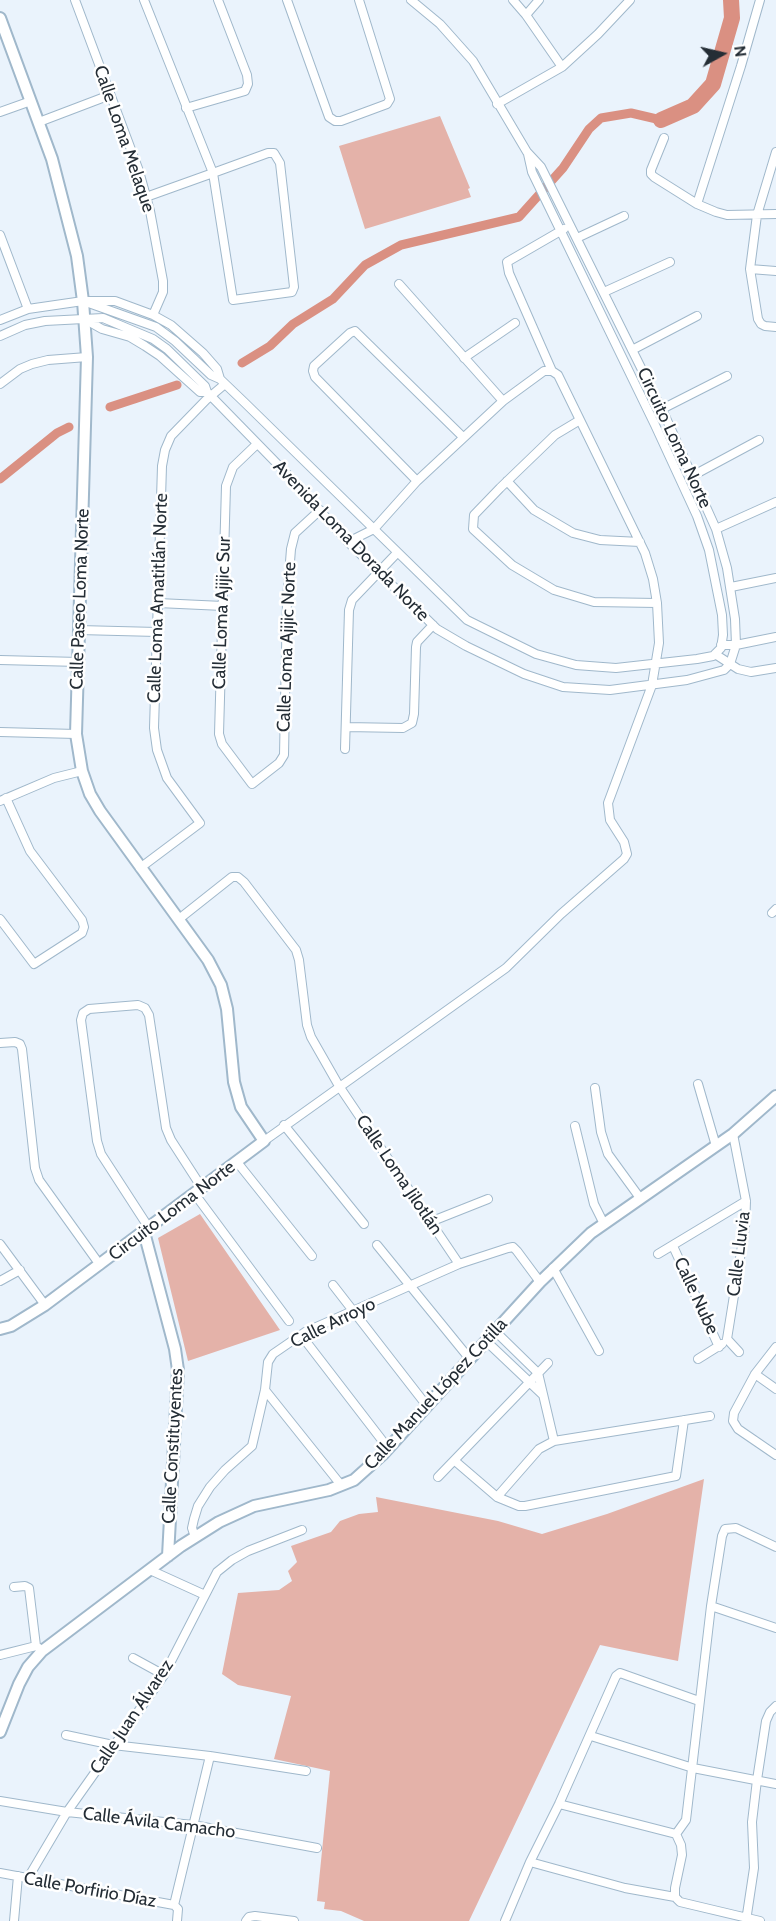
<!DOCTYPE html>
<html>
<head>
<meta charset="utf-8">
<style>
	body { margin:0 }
	#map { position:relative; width:776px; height:1921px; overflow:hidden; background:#eaf3fc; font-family:Cabin,sans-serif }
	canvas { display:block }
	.north { position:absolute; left:692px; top:24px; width:60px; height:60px; -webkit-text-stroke:4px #fff; paint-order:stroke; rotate:82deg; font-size:16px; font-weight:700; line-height:24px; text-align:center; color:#242d35 }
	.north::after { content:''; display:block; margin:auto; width:21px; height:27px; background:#242d35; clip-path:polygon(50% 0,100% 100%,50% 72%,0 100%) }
</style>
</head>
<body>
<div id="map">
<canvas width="776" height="1921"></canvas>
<div class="north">N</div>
</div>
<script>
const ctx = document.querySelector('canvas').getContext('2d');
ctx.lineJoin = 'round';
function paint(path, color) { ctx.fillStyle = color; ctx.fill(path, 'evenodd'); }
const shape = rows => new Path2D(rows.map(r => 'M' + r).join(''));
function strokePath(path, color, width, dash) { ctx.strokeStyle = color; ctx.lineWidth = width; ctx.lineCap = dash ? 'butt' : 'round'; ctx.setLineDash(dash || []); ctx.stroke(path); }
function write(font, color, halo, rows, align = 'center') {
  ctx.font = font + ' Cabin,sans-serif'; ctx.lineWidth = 5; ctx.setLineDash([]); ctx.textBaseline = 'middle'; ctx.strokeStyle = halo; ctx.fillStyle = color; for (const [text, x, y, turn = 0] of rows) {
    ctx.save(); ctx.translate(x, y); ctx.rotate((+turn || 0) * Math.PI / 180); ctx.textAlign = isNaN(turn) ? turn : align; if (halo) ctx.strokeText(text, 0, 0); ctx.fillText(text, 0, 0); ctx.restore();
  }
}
paint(shape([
	[440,116,470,188,468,189,471,197,365,229,339,146],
	[200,1214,280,1330,188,1361,158,1238],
	[704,1479,678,1661,600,1645,469,1921,364,1921,341,1911,324,1909,325,1902,317,1901,330,1771,274,1759,291,1696,238,1685,222,1674,238,1593,279,1590,292,1581,288,1571,297,1562,291,1546,331,1532,340,1521,359,1514,378,1512,376,1497,498,1521,542,1534,607,1514]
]), '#e4b2a9');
strokePath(shape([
	[242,363,270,346,293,324,333,299,365,265,401,245,519,217,563,168,589,129,601,118,631,113,661,120],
	[110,407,177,385],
	[0,479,57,433,69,427]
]), '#da9082', 9);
strokePath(shape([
	[661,120,693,106,713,84,732,18,731,0]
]), '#da9082', 16);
const street = shape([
	[75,0,139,171,150,211,163,281,163,292,153,315],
	[144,0,213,173,233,300,292,292,294,287,280,163,274,153,268,153,213,173,146,197],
	[287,0,329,117,335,121,341,121,387,104,390,99,359,0],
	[513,0,526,15,562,67],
	[526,15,539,0],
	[497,104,562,67,598,34,630,0],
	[186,108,245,91,248,84,247,75,218,0],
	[0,112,31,101],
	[39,122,110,95],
	[664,138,651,170,651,174,654,177,697,204,716,212,727,215,776,214],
	[776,152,757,215,750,269,758,319,761,324,765,326,776,327],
	[697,204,741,66,760,0],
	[0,235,28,309],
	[577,238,624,216],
	[750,269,776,271],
	[399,284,503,401],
	[604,292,670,262],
	[83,301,156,327,175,341,211,375,220,379,244,402,467,620,536,654,576,665,616,668,697,659,713,656,721,648,723,635,722,615,709,550,697,516,655,425,532,172,528,154],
	[0,320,28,309,83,301,115,301,153,315,171,325,203,353,217,369,220,379],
	[86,320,102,329,130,337,145,346,160,356,200,392,207,392],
	[0,336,25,325,45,321,103,318,153,339,167,349,205,386,207,392,290,477,348,542,437,629,466,646,524,674,563,687,610,690,687,680,724,670,730,664,736,645,735,619,727,568,716,529,666,418,541,167,527,152,473,61,440,24,411,0],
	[632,350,697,316],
	[464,358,515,323],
	[0,384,20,369,32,364,48,360,87,357],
	[662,409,727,376],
	[580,420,555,435,500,488,474,515,473,529,512,565,554,590,594,602,657,603],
	[257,444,233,467,226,486,219,734,222,744,252,784,279,763,284,755,287,600,291,549,295,533,320,510],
	[692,476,759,440],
	[417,481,315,377,313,371,314,366,350,333,355,331,463,437],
	[507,481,534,510,573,533,600,540,640,542],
	[716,529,776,502],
	[348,542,374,529,417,481,503,401,544,371,552,371],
	[731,587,776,578],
	[158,603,223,606],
	[79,630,157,632],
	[721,645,736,645,776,637],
	[715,654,738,669,751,672,776,668],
	[0,660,79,662],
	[346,727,403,728,412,723,414,714,416,647,417,642,433,625],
	[0,732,76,734],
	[345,749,349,610,352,600,397,553],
	[0,801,54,778,82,771],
	[140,868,200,823,167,778,157,750,154,728,162,466,165,450,171,436,206,400,225,384],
	[772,913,776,909],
	[0,919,34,964,82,933,84,927,82,920,30,851,6,798],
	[179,919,232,877,238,877,244,882,296,950,299,960,307,1025,311,1037,339,1086,459,1264],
	[0,1043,15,1042,20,1044,22,1049,35,1168,39,1180,100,1265],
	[698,1084,716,1146],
	[595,1088,601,1132,608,1154,640,1198],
	[284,1125,364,1224],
	[575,1126,594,1204,604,1224],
	[264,1141,506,968,561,914,624,859,627,854,624,842,610,820,608,803,652,685,659,643,657,603,653,579,645,553,558,375,552,371,509,273,507,262,564,229],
	[237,1162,312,1256],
	[194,1193,289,1321],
	[430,1222,488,1199],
	[149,1228,101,1154,97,1141,81,1020,83,1013,89,1009,138,1005,145,1008,149,1015,166,1128,171,1140,202,1188],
	[0,1244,45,1305],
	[377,1245,469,1358],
	[673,1246,719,1347],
	[658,1254,746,1201],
	[553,1268,599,1351],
	[0,1281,20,1270],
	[333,1285,427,1406],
	[495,1331,538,1373,554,1441],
	[301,1335,388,1448],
	[727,1339,745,1227,746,1201,733,1134],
	[727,1339,739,1352],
	[485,1340,542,1394],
	[776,1347,755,1374,734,1413,733,1421,738,1429,776,1455],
	[698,1359,722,1344],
	[755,1374,776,1389],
	[265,1390,341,1485],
	[455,1461,497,1497,519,1506,525,1506,676,1476,684,1420],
	[438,1477,548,1363],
	[497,1497,539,1449,554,1441,710,1416],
	[195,1537,192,1528,194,1519,198,1506,210,1487,225,1470,252,1446,265,1390,268,1362,273,1354,305,1332,459,1264,508,1248,513,1247,517,1251,540,1282],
	[150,1570,205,1595],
	[14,1587,25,1586,29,1588,36,1646],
	[711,1606,776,1628],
	[0,1655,36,1646,39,1648],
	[133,1658,164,1675],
	[66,1735,113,1745,210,1756,306,1771],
	[591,1736,693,1768,776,1784],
	[0,1801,67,1812,193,1825,317,1848],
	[559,1804,676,1834],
	[530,1862,625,1888,675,1897,680,1902,760,1921],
	[0,1873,174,1905,178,1909,177,1921],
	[28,1878,67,1812,164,1675,217,1572,232,1560,248,1551,302,1530],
	[675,1897,675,1888,682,1855,681,1845,676,1834,686,1820,711,1606,722,1536,725,1529,736,1528,776,1547],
	[174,1905,210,1756],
	[14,1921,18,1876],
	[246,1921,249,1917,255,1916,294,1921],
	[505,1921,530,1862,559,1804,616,1676,620,1673,699,1701],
	[746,1921,754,1868,752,1822,757,1780,766,1721,770,1712,776,1706]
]);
const secondary = shape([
	[0,18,52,159,77,256,83,301,87,357,76,734,82,771,90,794,100,811,208,960,221,985,227,1009,234,1082,241,1107,264,1141,45,1305,11,1326,0,1329],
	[144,1232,175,1349,178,1370,168,1556],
	[0,1732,19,1684,28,1667,42,1651,181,1546,219,1522,254,1506,329,1490,354,1480,383,1454,540,1282,591,1233,733,1134,776,1096]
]);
strokePath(street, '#a0b8cb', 10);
strokePath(secondary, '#a0b8cb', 14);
strokePath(street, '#fff', 8);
strokePath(secondary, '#fff', 10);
write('18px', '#242d35', '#fff', [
	["Calle Loma Melaque",124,139,71],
	["Circuito Loma Norte",674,438,65],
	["Avenida Loma Dorada Norte",351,541,46],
	["Calle Loma Amatitlán Norte",158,598,-88],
	["Calle Paseo Loma Norte",80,599,-88],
	["Calle Loma Ajijic Sur",222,613,-88],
	["Calle Loma Ajijic Norte",287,647,-88],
	["Calle Loma Jilotlán",399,1175,56],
	["Circuito Loma Norte",172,1211,-37],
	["Calle Lluvia",739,1254,-83],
	["Calle Nube",696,1296,65],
	["Calle Arroyo",333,1323,-26],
	["Calle Manuel López Cotilla",436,1394,-47],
	["Calle Constituyentes",173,1446,-87],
	["Calle Juan Álvarez",132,1717,-56],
	["Calle Ávila Camacho",159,1823,7],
	["Calle Porfirio Díaz",90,1890,10]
]);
</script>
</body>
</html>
